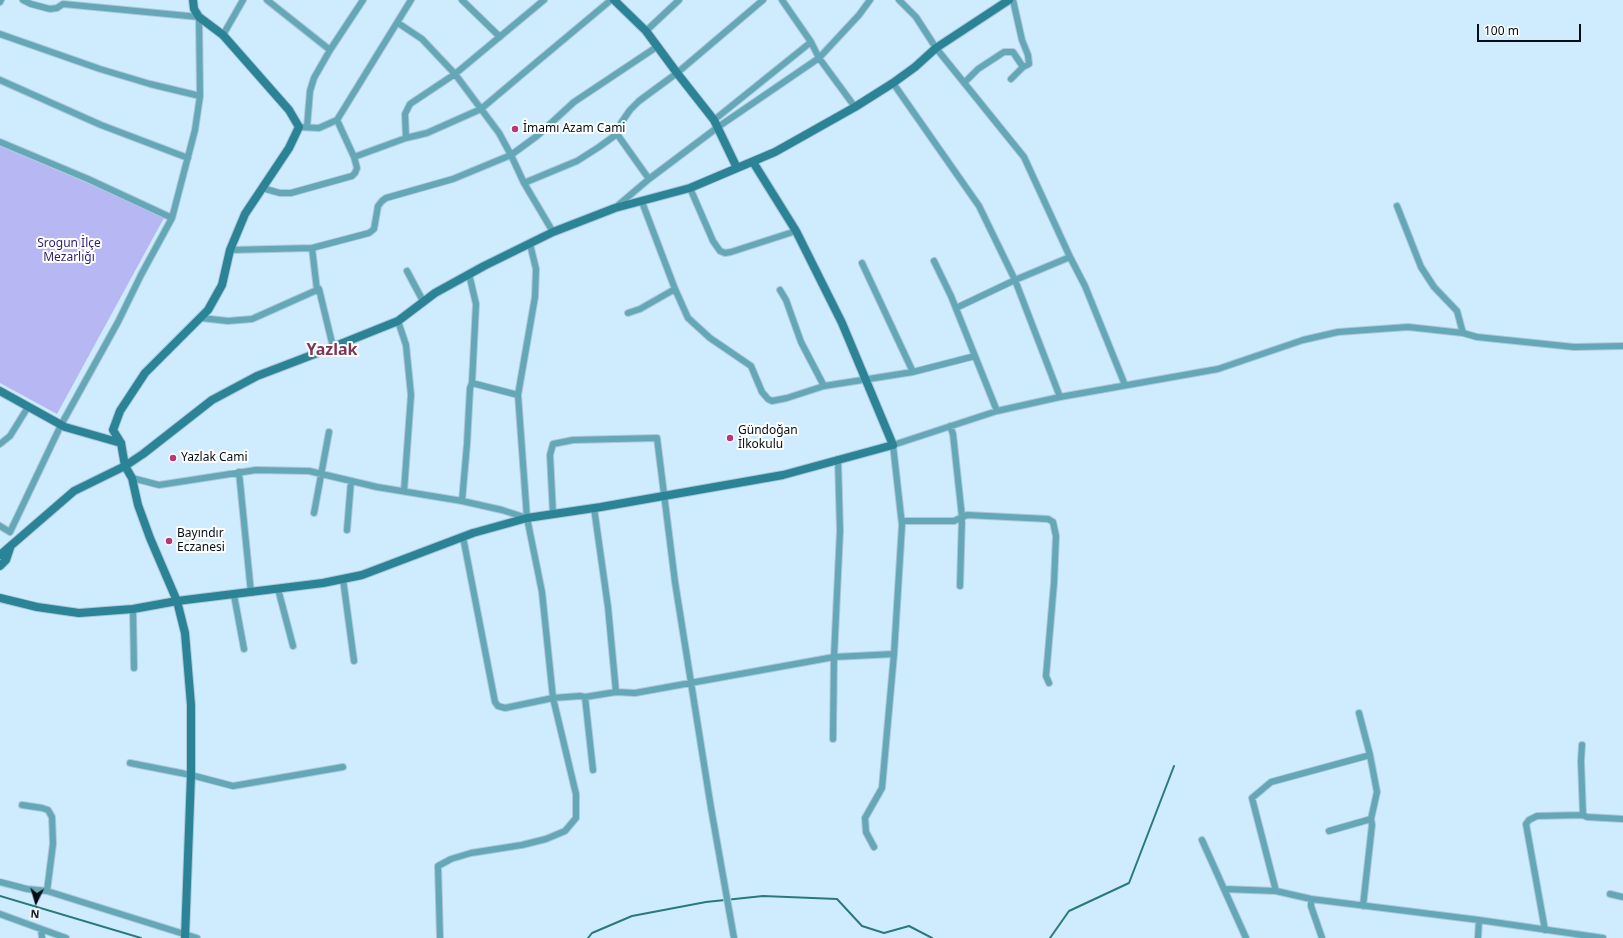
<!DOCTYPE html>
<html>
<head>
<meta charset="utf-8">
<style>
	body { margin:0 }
	#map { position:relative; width:1623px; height:938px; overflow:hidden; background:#cfecff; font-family:"Noto Sans",sans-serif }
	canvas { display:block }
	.north { position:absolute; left:16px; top:882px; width:40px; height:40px; -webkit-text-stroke:3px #fff; paint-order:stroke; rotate:185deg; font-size:11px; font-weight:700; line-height:16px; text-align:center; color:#030d15 }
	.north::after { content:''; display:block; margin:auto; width:14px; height:18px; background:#030d15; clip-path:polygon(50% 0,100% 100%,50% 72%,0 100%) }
	.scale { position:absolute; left:1477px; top:24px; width:104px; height:18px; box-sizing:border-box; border:2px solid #030d15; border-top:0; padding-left:5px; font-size:12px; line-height:14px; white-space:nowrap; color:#030d15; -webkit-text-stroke:3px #fff; paint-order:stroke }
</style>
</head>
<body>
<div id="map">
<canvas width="1623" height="938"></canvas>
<div class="north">N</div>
<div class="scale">100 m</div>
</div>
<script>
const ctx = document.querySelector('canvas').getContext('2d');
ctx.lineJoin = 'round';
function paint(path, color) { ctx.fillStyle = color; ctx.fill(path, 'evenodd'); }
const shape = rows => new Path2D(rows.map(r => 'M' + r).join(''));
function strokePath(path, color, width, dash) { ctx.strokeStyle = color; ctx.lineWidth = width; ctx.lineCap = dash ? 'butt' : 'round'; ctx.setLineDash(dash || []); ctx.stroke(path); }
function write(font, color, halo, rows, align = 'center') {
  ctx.font = font + ' "Noto Sans",sans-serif'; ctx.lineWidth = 4; ctx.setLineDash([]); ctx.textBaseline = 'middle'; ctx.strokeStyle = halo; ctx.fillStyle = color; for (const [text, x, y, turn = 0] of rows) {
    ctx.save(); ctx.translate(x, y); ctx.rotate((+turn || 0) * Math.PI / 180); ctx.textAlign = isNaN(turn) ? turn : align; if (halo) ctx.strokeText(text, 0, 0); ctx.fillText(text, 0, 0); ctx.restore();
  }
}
paint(shape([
	[0,146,165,216,57,414,0,383]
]), '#b6b7f3');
strokePath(shape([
	[0,896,141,938],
	[588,938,592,933,632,916,706,902,763,896,837,899,862,926,884,933,909,926,932,938],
	[1050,938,1069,911,1129,883,1174,766]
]), '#297a78', 2);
const street = shape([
	[267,0,330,50],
	[462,0,500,37],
	[782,0,811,42,819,58,855,107],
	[899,0,916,17,936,48,1024,157,1070,257,1085,286,1125,385],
	[0,2,1,0],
	[398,23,422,39,455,74,499,133,511,155,524,183,553,232],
	[646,31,679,0],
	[0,34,100,69,150,84,200,96],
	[223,35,243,0],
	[1011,79,1023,67,1029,64,1028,55,1022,40,1013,0],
	[0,80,101,125,188,158],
	[893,83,979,206,1015,280,1060,397],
	[964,83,978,69,1004,52,1013,52,1023,67],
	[714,120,811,42],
	[299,127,319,128,337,120,411,0],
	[307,127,310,91,314,78,330,50,363,0],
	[617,134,649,179],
	[406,138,405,114,410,104,455,74,544,0],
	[0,142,88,179,172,218],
	[354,157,406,138,427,133,481,109,526,71,611,0],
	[524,183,577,161,599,147,617,134,621,123,630,110,639,101,677,73,763,0],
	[262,188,280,193,291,193,352,176,355,173,357,168,354,157,337,120],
	[690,188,713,241,720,251,725,253,731,252,796,231],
	[642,202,675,289,688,318,710,338,751,366,762,392,768,399,772,401,787,398,824,386,913,372,975,356],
	[1397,206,1421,267,1434,287,1457,311,1463,333],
	[616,207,649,179,718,127,819,58,859,15,870,0],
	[312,248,317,290,319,289,333,347],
	[230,250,312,248,369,233,374,229,378,206,382,201,386,198,453,179,511,155,537,136,574,102,658,46],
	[934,261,951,296,997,411],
	[862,263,913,372],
	[407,271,423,301],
	[780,290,786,300,801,342,824,386],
	[956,308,1015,280,1070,257],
	[628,313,640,309,675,289],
	[201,318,228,321,252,319,317,290],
	[398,321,406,345,411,395,404,491],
	[472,383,518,395],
	[950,426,953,434,962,517,960,586],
	[0,444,10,436,28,407],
	[239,472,251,593],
	[132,478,159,485,256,470,309,471,377,487,462,501,502,510,527,518],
	[462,501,467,444,470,388,472,383,476,304,469,274],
	[594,508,608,607,616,692],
	[314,513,329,432],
	[553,514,550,455,553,444,573,440,657,438,675,582,711,808,734,938],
	[902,521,954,521,967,515,1048,519,1053,522,1056,536,1054,583,1046,676,1049,683],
	[0,526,10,532,61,425,118,322,141,275,172,218,195,130,200,96,199,17,63,4,57,8,50,9,31,4,23,0],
	[347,530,351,481],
	[463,537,495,702,498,706,505,708,553,698,580,696,585,697,616,692,635,693,834,657,894,654],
	[343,579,354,661],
	[278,589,293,646],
	[234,595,244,649],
	[133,609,134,668],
	[585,697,593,770],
	[1359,713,1370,755,1377,792,1371,819,1372,825,1363,906],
	[833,739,834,657,840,531,838,459],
	[1582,745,1581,761,1583,815],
	[130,763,191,775,233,786,343,767],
	[22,805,42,808,48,810,52,817,53,844,47,891,197,938],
	[1329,831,1371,819],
	[1202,840,1246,938],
	[874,847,866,832,865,818,882,788,894,654,902,525,893,445,997,411,1060,397,1218,369,1303,340,1338,332,1408,327,1463,333,1477,337,1574,347,1623,346],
	[0,882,27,889,47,891],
	[1224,889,1276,891,1311,899,1479,920,1603,938],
	[1276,891,1252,798,1271,782,1370,755],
	[1610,894,1623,897],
	[1311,899,1311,906,1322,938],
	[0,914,66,938],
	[41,929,42,938],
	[1545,930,1526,824,1529,820,1537,816,1583,815,1587,817,1623,819],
	[440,938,438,866,451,859,471,853,522,845,546,839,565,831,576,818,576,794,553,698,542,592,527,518,518,395,535,297,536,269,530,244],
	[1478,938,1479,920]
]);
const secondary = shape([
	[614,0,646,31,677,73,714,120,737,168],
	[0,391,65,427,121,443],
	[0,555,74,491,125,466,143,454,212,400,257,376,333,347,398,321,435,293,484,266,553,232,615,208,690,188,775,152,855,107,893,83,915,67,936,48,1009,0],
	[0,566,6,560,10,548],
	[0,598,37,607,79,613,133,609,177,601,323,583,362,575,473,533,527,518,601,507,783,475,893,445,842,323,796,231,753,162],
	[185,938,191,775,191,705,185,633,177,601,150,538,138,505,132,478,125,466,121,443,113,430,120,411,145,373,208,310,222,285,230,250,245,214,289,148,299,127,289,110,223,35,199,17,194,9,193,0]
]);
strokePath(street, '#aec8da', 8);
strokePath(secondary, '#aec8da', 10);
strokePath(street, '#64a7b6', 6);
strokePath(secondary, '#2a8496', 8);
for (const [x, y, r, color] of [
	[515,129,4,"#bb3579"],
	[730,438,4,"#bb3579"],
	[173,458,4,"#bb3579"],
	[169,541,4,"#bb3579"]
]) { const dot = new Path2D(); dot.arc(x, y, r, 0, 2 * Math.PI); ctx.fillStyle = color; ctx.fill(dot); strokePath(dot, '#fff', 1.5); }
write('12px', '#030d15', '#fff', [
	["İmamı Azam Cami",523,129],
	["Gündoğan",738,431],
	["İlkokulu",738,445],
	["Yazlak Cami",181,458],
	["Bayındır",177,534],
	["Eczanesi",177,548]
], 'left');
write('12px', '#2c1f6d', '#fff', [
	["Srogun İlçe",69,244],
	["Mezarlığı",69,258]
]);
write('bold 16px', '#7b3856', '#fff', [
	["Yazlak",332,350]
]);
</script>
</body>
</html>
